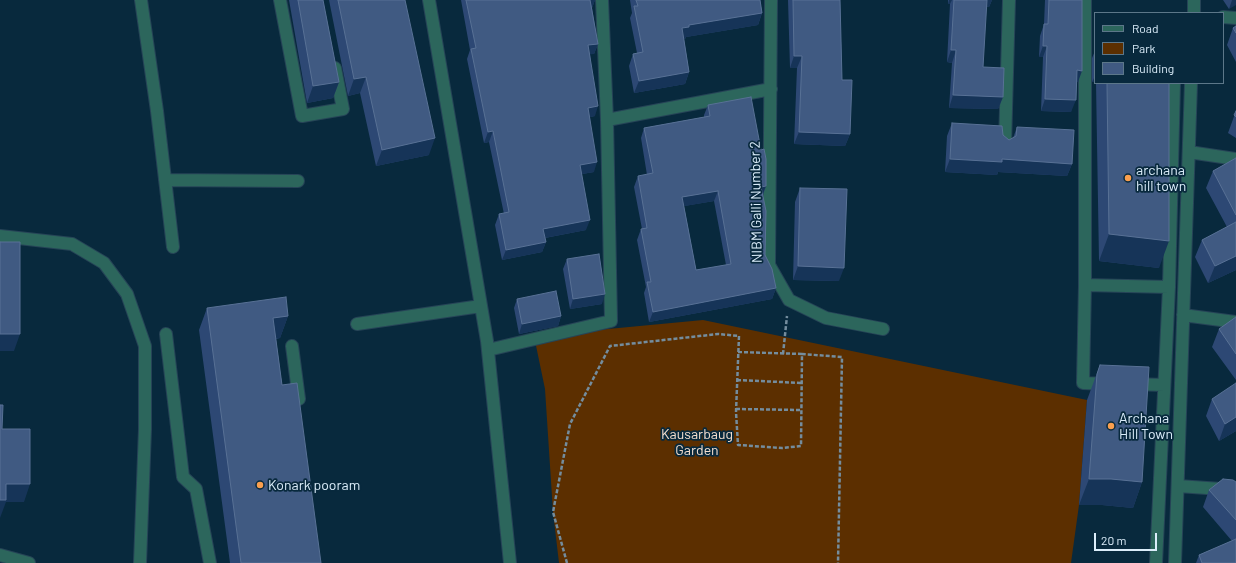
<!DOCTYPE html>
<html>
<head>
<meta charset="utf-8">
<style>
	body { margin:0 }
	#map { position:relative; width:1236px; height:563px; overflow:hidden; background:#08293d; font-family:Barlow,sans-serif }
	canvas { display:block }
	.legend { position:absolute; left:1094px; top:12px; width:130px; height:72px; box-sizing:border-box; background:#08293d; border:1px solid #5c7789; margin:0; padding:5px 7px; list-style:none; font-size:12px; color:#dbedfa }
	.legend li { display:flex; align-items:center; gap:8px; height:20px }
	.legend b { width:20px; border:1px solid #5c7789 }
	.scale { position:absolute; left:1094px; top:533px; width:63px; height:18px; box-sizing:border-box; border:2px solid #dbedfa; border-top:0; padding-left:5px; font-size:12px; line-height:14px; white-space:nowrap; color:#dbedfa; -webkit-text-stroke:3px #08293d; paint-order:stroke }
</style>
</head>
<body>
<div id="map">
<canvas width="1236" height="563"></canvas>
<ul class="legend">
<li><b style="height:5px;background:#2c665c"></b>Road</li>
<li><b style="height:11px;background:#5c2f00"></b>Park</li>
<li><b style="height:11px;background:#405a82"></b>Building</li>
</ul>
<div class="scale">20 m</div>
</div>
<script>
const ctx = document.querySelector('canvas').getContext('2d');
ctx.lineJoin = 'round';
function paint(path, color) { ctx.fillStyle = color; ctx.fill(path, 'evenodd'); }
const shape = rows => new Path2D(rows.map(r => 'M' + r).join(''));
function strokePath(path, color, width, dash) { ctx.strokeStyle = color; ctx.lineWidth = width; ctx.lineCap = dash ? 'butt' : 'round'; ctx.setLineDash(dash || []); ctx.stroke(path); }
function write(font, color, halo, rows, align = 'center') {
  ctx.font = font + ' Barlow,sans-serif'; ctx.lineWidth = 3.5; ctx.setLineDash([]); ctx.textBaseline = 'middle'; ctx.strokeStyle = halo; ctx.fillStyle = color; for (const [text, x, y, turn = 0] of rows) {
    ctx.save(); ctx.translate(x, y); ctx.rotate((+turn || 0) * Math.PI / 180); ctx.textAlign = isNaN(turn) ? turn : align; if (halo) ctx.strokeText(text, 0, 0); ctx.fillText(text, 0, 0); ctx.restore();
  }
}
paint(shape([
	[703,320,1087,400,1079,505,1071,563,559,563,553,512,545,389,534,336]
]), '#5c2f00');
const minor = shape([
	[141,0,157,111,173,247],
	[280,0,302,116,343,109,335,68],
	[429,0,487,341,510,563],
	[771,0,769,265,789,300,826,318,883,329],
	[1085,0,1085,285,1169,287,1156,563],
	[1194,13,1194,0],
	[1223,17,1236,18],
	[607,120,771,89],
	[1005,145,1009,0],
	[1189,152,1236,159],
	[165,180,298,181],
	[0,236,72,244,104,263,127,294,145,346,145,429,140,563],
	[1085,285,1083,383,1109,384],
	[1169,287,1174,83],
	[1183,315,1236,322],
	[357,324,481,306],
	[166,334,183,477,196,489,210,563],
	[292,346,299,399],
	[488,350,611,321,607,120,602,0],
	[1132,384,1164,385],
	[1178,486,1236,490],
	[0,555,29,563],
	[1175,563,1191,83]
]);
strokePath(minor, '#264457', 14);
strokePath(shape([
	[738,352,802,354],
	[783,354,787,316],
	[737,380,802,383],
	[736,409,802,410],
	[567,563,553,512,570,424,610,346,718,334,739,336,736,412,738,445,782,448,801,446,802,354,842,357,838,563]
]), '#748d9e', 2.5, [4, 2]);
strokePath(minor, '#2c665c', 12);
paint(shape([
	[289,0,323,0,339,82,333,98,307,103],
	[329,0,405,0,429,155,376,166,360,93,348,96],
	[461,0,595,0,592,8,598,44,594,54,590,54,595,116,590,117,594,172,582,174,586,230,545,238,546,242,542,252,502,260,495,225,499,214,504,214,489,142,484,143,467,59,470,50],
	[630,0,760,0,762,13,758,25,686,37,685,39,684,39,689,72,685,84,634,93,629,66,633,54,637,53,630,18,632,13],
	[788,0,840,0,842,80,850,134,845,146,794,144,797,68,790,68],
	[948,0,992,0,989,7,986,7,983,67,1003,97,998,109,949,108,952,63,947,62,950,4,948,4],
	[1045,0,1082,0,1078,82,1077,82,1071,112,1041,111,1043,57,1039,57,1040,36,1044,24],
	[1223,0,1236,0,1229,9],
	[1236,26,1236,62,1227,45,1233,28],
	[1095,51,1095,82,1092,82,1092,58],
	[1096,83,1169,83,1159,268,1099,261],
	[708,105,766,186,763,195,765,255,776,288,772,299,649,322,644,293,646,287,637,240,641,229,642,229,634,187,638,176,647,175,641,138,644,128,704,117,704,115],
	[714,201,726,265,696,270,684,206],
	[1236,111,1236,138,1228,133],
	[952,123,1003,135,1009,140,1013,138,1017,127,1072,164,1067,176,998,172,997,175,945,172,947,136],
	[1236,158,1236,270,1208,283,1195,257,1202,240,1227,227,1206,188,1213,171],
	[800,188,839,281,793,280,795,202],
	[567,259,602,304,570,309,563,269],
	[517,299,561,316,558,326,519,334,514,308],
	[207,308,288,316,280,338,276,339,282,385,321,563,230,563,199,330],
	[1236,317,1236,380,1212,347,1219,329],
	[1100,365,1142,482,1133,508,1102,505,1079,505,1087,400],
	[1212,399,1236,431,1219,441,1206,416],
	[1236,482,1236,563,1196,563,1199,555,1232,541,1203,507,1209,490]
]), '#2d4874');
paint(shape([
	[590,0,595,0,592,8],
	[949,0,952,0,950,4,948,4],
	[985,0,992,0,989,7,983,6],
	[1232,0,1236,0,1236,5,1229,9],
	[762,13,758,25,686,37,685,39,677,41,682,28,689,25],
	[598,44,594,54,584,55,588,45],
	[1043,46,1047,46,1043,57,1039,57],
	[951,50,956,50,952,63,947,62],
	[794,56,802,56,797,68,790,68],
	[1077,70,1082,71,1078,82,1073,82],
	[689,72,685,84,634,93,639,81],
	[1095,76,1095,82,1092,82],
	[366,77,360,93,348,96,354,79],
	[339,82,333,98,307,103,313,86],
	[953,95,1003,97,998,109,949,108],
	[1045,99,1076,100,1071,112,1041,111],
	[598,106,595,116,585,118,588,108],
	[493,131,489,142,484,143,488,132],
	[799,132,850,134,845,146,794,144],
	[435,138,429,155,376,166,382,150],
	[950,159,1002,159,1072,164,1067,176,998,172,997,175,945,172],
	[597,162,594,172,576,175,580,165],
	[766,186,762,196,761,187],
	[718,191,714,201,679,207,682,197],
	[590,220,586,230,539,239,543,229],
	[1109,234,1169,241,1159,268,1099,261],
	[546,242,542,252,502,260,506,250],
	[1236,256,1236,270,1208,283,1215,266],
	[798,266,844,268,839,281,793,280],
	[776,288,772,299,649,322,653,312],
	[605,294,602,304,570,309,573,299],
	[288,316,280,338,265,340,273,318],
	[561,316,558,326,519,334,522,324],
	[0,334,20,334,14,351,0,351],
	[1236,417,1236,431,1219,441,1225,424],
	[1089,479,1111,479,1142,482,1133,508,1102,505,1079,505],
	[6,484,30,484,24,502,6,502,0,518,0,500]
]), '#163458');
const building = shape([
	[298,0,323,0,339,82,313,86,298,0],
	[338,0,405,0,435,138,382,150,366,77,354,79,338,0],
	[466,0,590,0,598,44,588,45,598,106,588,108,597,162,580,165,590,220,543,229,546,242,506,250,499,214,509,212,493,131,488,132,471,49,476,48,466,0],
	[636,0,760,0,762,13,689,25,689,27,682,28,689,72,639,81,633,54,643,52,634,6,638,6,636,0],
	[793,0,840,0,842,80,852,80,850,134,799,132,802,56,794,56,793,0],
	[954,0,987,0,983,67,1004,68,1003,97,953,95,956,50,951,50,954,0],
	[1049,0,1082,0,1082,71,1077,70,1076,100,1045,99,1047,46,1043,46,1044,24,1048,24,1049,0],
	[1236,26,1236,33,1233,28,1236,26],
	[1107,83,1169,83,1169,241,1109,234,1107,83],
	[751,97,761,150,764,149,766,159,766,186,761,187,766,211,765,255,772,269,776,288,653,312,647,282,651,282,641,229,647,228,638,176,653,173,644,128,710,116,708,105,751,97],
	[718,191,731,264,696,270,682,197,718,191],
	[1236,111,1236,117,1234,115,1236,111],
	[952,123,1002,126,1003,135,1009,140,1016,136,1017,127,1074,130,1072,164,1002,159,1002,162,950,159,952,123],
	[1236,158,1236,215,1213,171,1236,158],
	[800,188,847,189,844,268,798,266,800,188],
	[1236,222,1236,256,1215,266,1202,240,1236,222],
	[0,242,20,242,20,334,0,334,0,242],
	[599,254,605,294,573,299,567,259,599,254],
	[556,291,561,316,522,324,517,299,556,291],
	[286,297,288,316,273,318,282,385,297,383,321,563,241,563,207,308,286,297],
	[1236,317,1236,354,1219,329,1236,317],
	[1100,365,1149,367,1142,482,1111,479,1089,479,1097,374,1100,365],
	[1236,383,1236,417,1225,424,1212,399,1236,383],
	[0,405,3,405,2,429,30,429,30,484,6,484,6,500,0,500,0,405],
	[1223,479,1233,480,1236,482,1236,520,1209,490,1223,479],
	[1236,539,1236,563,1202,563,1199,555,1236,539]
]);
paint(building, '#405a82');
strokePath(building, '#587195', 1);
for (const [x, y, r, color] of [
	[1128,178,4,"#fa9f4e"],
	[1111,426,4,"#fa9f4e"],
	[260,485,4,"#fa9f4e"]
]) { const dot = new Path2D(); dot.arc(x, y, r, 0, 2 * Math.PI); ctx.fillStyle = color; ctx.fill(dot); strokePath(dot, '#08293d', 1.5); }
write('14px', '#dbedfa', '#08293d', [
	["archana",1136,170],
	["hill town",1136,186],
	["Archana",1119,418],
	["Hill Town",1119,434],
	["Konark pooram",268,485]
], 'left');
write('14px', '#dbedfa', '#08293d', [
	["NIBM Galli Number 2",756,202,-91]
]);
write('14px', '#f5dfce', '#08293d', [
	["Kausarbaug",697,434],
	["Garden",697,450]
]);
</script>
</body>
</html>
